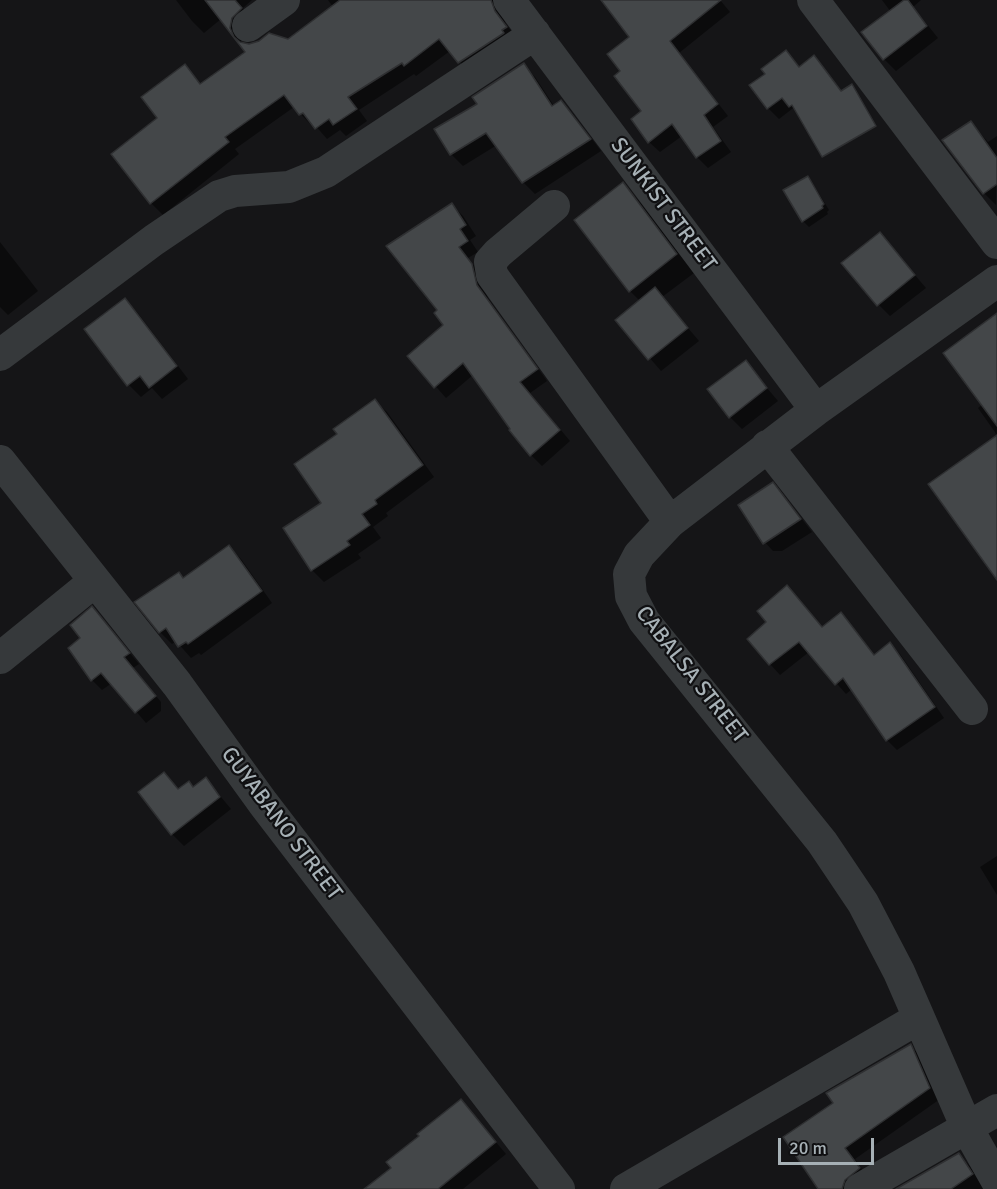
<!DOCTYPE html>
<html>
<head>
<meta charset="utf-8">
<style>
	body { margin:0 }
	#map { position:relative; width:997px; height:1189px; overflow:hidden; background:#151517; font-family:Signika,sans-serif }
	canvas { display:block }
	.scale { position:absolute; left:778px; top:1138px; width:96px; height:27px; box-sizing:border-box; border:3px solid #a7b1b6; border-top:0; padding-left:8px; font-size:18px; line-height:21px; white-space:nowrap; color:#a7b1b6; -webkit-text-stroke:4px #101012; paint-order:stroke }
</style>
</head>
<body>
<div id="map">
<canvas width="997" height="1189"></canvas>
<div class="scale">20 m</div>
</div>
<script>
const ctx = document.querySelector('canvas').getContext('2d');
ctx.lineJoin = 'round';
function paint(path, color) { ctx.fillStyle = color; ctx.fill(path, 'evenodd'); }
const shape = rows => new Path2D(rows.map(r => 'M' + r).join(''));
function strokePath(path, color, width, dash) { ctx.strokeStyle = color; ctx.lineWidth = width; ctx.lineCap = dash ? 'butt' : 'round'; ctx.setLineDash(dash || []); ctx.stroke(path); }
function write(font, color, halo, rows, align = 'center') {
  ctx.font = font + ' Signika,sans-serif'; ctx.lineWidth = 4.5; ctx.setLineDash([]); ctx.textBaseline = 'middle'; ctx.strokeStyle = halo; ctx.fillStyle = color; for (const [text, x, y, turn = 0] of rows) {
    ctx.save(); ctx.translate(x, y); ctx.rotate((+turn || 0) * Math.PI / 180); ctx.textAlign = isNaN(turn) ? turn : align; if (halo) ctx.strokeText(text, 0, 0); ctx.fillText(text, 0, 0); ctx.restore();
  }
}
paint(shape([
	[176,0,252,0,243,8,252,21,241,40,243,44,249,45,288,41,333,7,328,0,496,0,506,24,517,39,471,74,450,51,416,76,414,74,359,110,367,121,346,136,340,130,327,139,314,124,312,126,294,107,235,149,239,154,163,215,151,203,113,154,159,118,185,66,202,85,247,52,221,19,204,33,192,21],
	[603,0,720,0,730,12,679,53,728,116,713,127,731,152,708,168,697,157,682,136,660,152,649,142,643,111,622,72,631,38],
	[882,0,921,0,913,7,938,38,896,71,884,59,891,12],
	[523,65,535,77,554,106,561,102,573,114,601,151,535,194,523,182,497,145,463,166,451,154,479,104],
	[751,85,801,102,779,119,768,108],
	[971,123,988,142,997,136,996,205,984,193],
	[808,178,813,184,829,210,827,212,828,214,809,227,803,221],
	[623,184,640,202,694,273,662,297,699,341,661,371,617,320,640,301,630,291],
	[452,205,463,216,476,236,470,240,478,252,468,258,483,277,488,298,547,381,530,393,570,441,542,466,531,455,473,375,446,398,409,356,445,325,440,311],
	[880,234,926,288,890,316,878,304],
	[0,242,38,291,8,315,0,307],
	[125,300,137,312,188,379,162,399,152,388,141,397,129,385,86,329],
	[997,339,997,435,978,408,983,404],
	[745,362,778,401,742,429,730,417],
	[375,401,387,412,434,477,386,513,388,516,373,527,381,538,358,554,361,558,324,582,312,570,323,504,339,435],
	[772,484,784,496,812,532,782,551,773,551,761,538],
	[229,547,241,559,272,603,201,655,199,653,191,658,176,641,172,644,160,632,184,579],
	[787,587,823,628,841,614,876,656,890,644,900,654,944,718,897,750,887,740,852,689,846,694,809,652,780,675,770,664,768,623],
	[92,608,139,664,133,668,161,702,161,711,146,723,112,683,102,690,92,680,82,639],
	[164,774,179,790,194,788,206,779,231,809,184,846,172,834],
	[997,856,997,895,980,867],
	[910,1046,921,1056,940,1099,855,1159,869,1180,857,1189,820,1189,835,1104],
	[461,1101,506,1154,463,1189,366,1189,393,1169],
	[958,1155,969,1165,985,1189,899,1189]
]), '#0007');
const building = shape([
	[205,0,235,0,242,8,232,18,230,28,234,37,240,42,249,44,259,41,269,33,288,39,340,0,491,0,495,11,507,27,502,30,504,33,458,63,439,39,404,66,402,63,348,97,357,109,333,125,329,119,315,129,303,113,299,115,284,95,225,137,229,142,150,204,111,154,157,118,141,97,185,64,200,84,245,52,205,0],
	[601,0,721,0,670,41,718,104,704,115,721,141,696,158,672,124,648,143,631,119,641,111,614,76,620,71,607,54,629,37,601,0],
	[904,0,908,0,927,26,883,60,861,32,904,0],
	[786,50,799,67,814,55,841,91,852,84,876,126,822,157,792,105,789,107,782,98,767,109,749,85,765,74,761,69,786,50],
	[524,63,552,106,561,100,591,139,522,183,486,133,450,155,434,129,477,104,472,97,524,63],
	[971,121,997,158,997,184,983,194,942,140,971,121],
	[808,176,824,204,822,206,823,208,802,222,783,190,808,176],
	[623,182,677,254,629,292,574,220,623,182],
	[452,203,466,225,460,229,468,241,459,247,472,264,477,285,538,369,520,382,560,430,530,456,509,430,510,429,463,363,434,388,407,356,443,325,434,313,437,310,386,246,452,203],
	[880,232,915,275,877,306,841,263,880,232],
	[655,287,688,328,648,360,615,320,655,287],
	[125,298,177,366,149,388,140,376,127,386,84,329,125,298],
	[997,313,997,426,943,353,997,313],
	[746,360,767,388,729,418,707,389,746,360],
	[375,399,423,465,375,500,377,504,362,514,370,525,347,541,350,545,311,571,283,528,321,503,294,464,337,434,333,429,375,399],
	[997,435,997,580,928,484,997,435],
	[773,482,801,519,763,544,738,505,773,482],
	[229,545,262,591,188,644,186,642,178,647,166,628,159,633,134,602,179,572,183,578,229,545],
	[787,585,822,627,841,612,874,655,890,642,935,707,886,741,843,678,835,685,799,642,769,665,747,639,766,622,757,611,787,585],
	[92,606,130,653,124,657,156,696,135,713,101,673,91,681,68,648,80,638,70,625,92,606],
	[164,772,178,789,189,781,193,787,206,777,220,797,171,835,138,792,164,772],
	[911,1044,930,1088,845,1148,860,1168,845,1180,842,1189,818,1189,783,1137,833,1103,826,1093,911,1044],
	[461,1099,496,1142,438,1189,364,1189,391,1168,386,1162,419,1136,417,1134,461,1099],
	[959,1153,973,1174,951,1189,896,1189,959,1153]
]);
paint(building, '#444749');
strokePath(building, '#2f3032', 1.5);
strokePath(shape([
	[509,0,816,410],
	[813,0,997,243],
	[248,26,284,0],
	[554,206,498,253,490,262,492,275,670,522],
	[997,281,816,410,670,522,639,555,629,574,631,596,644,621,822,842,863,903,899,972,967,1128,997,1181],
	[0,355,154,240,219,196,235,191,289,187,326,172,535,34],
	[767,446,972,709],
	[0,461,177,684,263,803,559,1189],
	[0,658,95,581],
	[626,1189,919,1018],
	[860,1189,997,1110]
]), '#36393b', 32);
write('22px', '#a7b1b6', '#101012', [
	["SUNKIST STREET",663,205,53],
	["CABALSA STREET",691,675,52],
	["GUYABANO STREET",281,824,53]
]);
</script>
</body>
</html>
